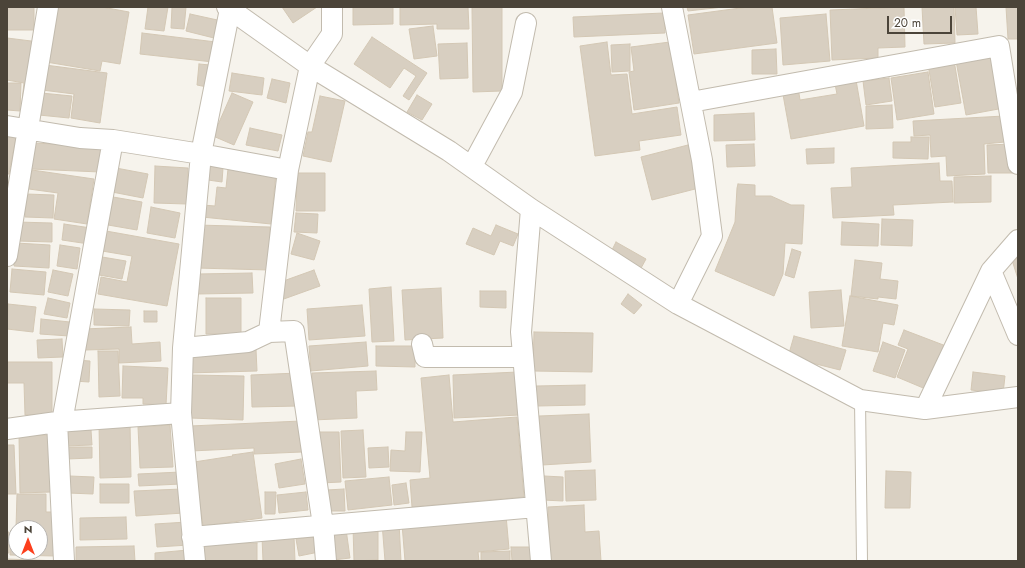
<!DOCTYPE html>
<html>
<head>
<meta charset="utf-8">
<style>
	body { margin:0 }
	#map { position:relative; width:1025px; height:568px; overflow:hidden; background:#f6f3ec; font-family:Jost,sans-serif }
	canvas { display:block }
	.frame { position:absolute; inset:0; border:8px solid #4b4439; pointer-events:none }
	.north { position:absolute; left:8px; top:520px; width:40px; height:40px; box-sizing:border-box; background:#fff; border:1px solid #b7b4b0; border-radius:50%; rotate:0deg; font-size:11px; font-weight:700; line-height:16px; text-align:center; color:#4b4439 }
	.north::after { content:''; display:block; margin:auto; width:14px; height:18px; background:#fc3f1d; clip-path:polygon(50% 0,100% 100%,50% 72%,0 100%) }
	.scale { position:absolute; left:887px; top:16px; width:65px; height:18px; box-sizing:border-box; border:2px solid #4b4439; border-top:0; padding-left:5px; font-size:12px; line-height:14px; white-space:nowrap; color:#4b4439; -webkit-text-stroke:3px #fff; paint-order:stroke }
</style>
</head>
<body>
<div id="map">
<canvas width="1025" height="568"></canvas>
<div class="frame"></div>
<div class="north">N</div>
<div class="scale">20 m</div>
</div>
<script>
const ctx = document.querySelector('canvas').getContext('2d');
ctx.lineJoin = 'round';
function paint(path, color) { ctx.fillStyle = color; ctx.fill(path, 'evenodd'); }
const shape = rows => new Path2D(rows.map(r => 'M' + r).join(''));
function strokePath(path, color, width, dash) { ctx.strokeStyle = color; ctx.lineWidth = width; ctx.lineCap = dash ? 'butt' : 'round'; ctx.setLineDash(dash || []); ctx.stroke(path); }
const building = shape([
	[7,7,34,7,34,30,7,30,7,7],
	[56,7,102,7,129,12,120,64,102,61,100,71,46,62,56,7],
	[148,7,168,7,164,31,145,29,148,7],
	[172,7,186,7,184,29,171,28,172,7],
	[282,7,317,7,293,23,282,7],
	[353,7,393,7,393,24,353,25,353,7],
	[400,7,468,7,469,29,437,29,437,24,400,25,400,7],
	[472,7,502,7,502,91,473,92,472,7],
	[687,7,723,7,688,11,687,7],
	[748,7,772,7,777,43,694,54,688,15,748,7],
	[904,7,905,47,878,48,878,58,832,60,830,10,904,7],
	[922,7,954,7,955,43,924,44,922,7],
	[955,7,976,7,978,34,957,35,955,7],
	[1006,7,1018,7,1018,39,1008,39,1006,7],
	[664,13,665,33,574,37,573,17,664,13],
	[190,14,222,21,218,39,186,31,190,14],
	[826,14,830,61,783,65,780,18,826,14],
	[433,26,437,56,414,59,409,29,433,26],
	[142,33,216,42,213,62,140,54,142,33],
	[372,37,427,73,409,100,403,96,416,76,404,68,390,88,354,64,372,37],
	[7,38,39,42,30,113,21,111,24,83,7,80,7,38],
	[607,42,611,75,627,74,632,114,677,107,681,135,639,141,640,150,595,156,580,46,607,42],
	[670,42,679,103,634,110,629,72,634,71,631,47,670,42],
	[467,43,468,78,440,79,438,44,467,43],
	[630,44,630,71,612,72,611,45,630,44],
	[776,49,777,74,752,74,752,50,776,49],
	[994,54,1004,108,966,115,956,61,994,54],
	[954,60,961,103,935,107,928,64,954,60],
	[199,64,210,65,207,87,197,85,199,64],
	[45,65,107,73,100,123,71,118,74,94,42,90,45,65],
	[928,72,934,114,897,120,891,78,928,72],
	[232,73,264,78,262,95,229,91,232,73],
	[889,78,892,101,866,105,863,81,889,78],
	[272,79,290,83,286,103,267,98,272,79],
	[856,80,864,126,791,139,782,89,798,87,800,100,837,94,835,84,856,80],
	[7,83,21,83,20,111,7,110,7,83],
	[41,93,72,96,69,118,39,115,41,93],
	[232,93,253,102,234,145,213,136,232,93],
	[417,95,432,104,422,120,407,112,417,95],
	[320,96,345,101,331,162,303,156,308,132,312,132,320,96],
	[892,105,893,128,866,129,866,106,892,105],
	[754,113,755,140,714,141,714,115,754,113],
	[1004,116,1005,142,984,144,985,174,947,176,946,156,931,157,930,135,914,136,913,121,1004,116],
	[250,128,282,135,278,151,246,145,250,128],
	[7,136,16,138,9,174,7,174,7,136],
	[911,137,929,137,928,159,893,158,893,142,911,142,911,137],
	[32,143,101,146,100,172,31,169,32,143],
	[754,144,755,166,727,167,726,145,754,144],
	[1013,144,1014,173,988,173,987,145,1013,144],
	[688,145,699,188,652,200,641,157,688,145],
	[834,148,834,163,807,164,806,149,834,148],
	[939,163,940,181,952,181,953,202,893,205,894,215,833,218,831,188,852,187,851,168,939,163],
	[155,166,188,168,187,204,154,203,155,166],
	[209,166,223,168,222,182,208,180,209,166],
	[116,168,148,174,143,198,112,192,116,168],
	[228,169,276,173,271,224,202,217,203,205,215,206,217,187,226,188,228,169],
	[32,170,94,179,87,224,54,219,58,193,29,189,32,170],
	[297,173,325,173,325,211,296,211,297,173],
	[991,176,991,202,954,203,954,177,991,176],
	[738,184,755,185,755,196,771,196,791,205,804,205,802,244,785,243,783,274,774,296,715,271,735,222,737,188,738,184],
	[26,194,54,195,53,218,25,217,26,194],
	[113,197,142,202,137,230,108,225,113,197],
	[151,207,180,213,175,238,147,233,151,207],
	[296,213,318,214,317,233,294,232,296,213],
	[882,219,913,220,912,246,881,245,882,219],
	[17,222,52,223,52,242,17,241,17,222],
	[842,222,879,224,878,246,841,245,842,222],
	[64,224,91,228,89,244,62,240,64,224],
	[197,225,270,227,269,270,196,268,197,225],
	[496,225,518,234,513,246,500,241,494,255,466,244,473,228,491,236,496,225],
	[106,231,179,244,167,306,98,294,101,277,127,282,132,256,102,251,106,231],
	[297,233,320,241,314,260,291,254,297,233],
	[616,242,646,259,640,270,610,254,616,242],
	[16,243,50,245,49,268,14,266,16,243],
	[60,245,80,248,77,269,57,266,60,245],
	[792,249,801,252,794,278,785,275,792,249],
	[102,257,126,261,122,279,99,275,102,257],
	[1018,258,1018,279,1012,260,1018,258],
	[855,260,882,263,880,279,898,281,896,299,878,297,878,299,851,296,855,260],
	[12,269,46,272,44,295,10,292,12,269],
	[53,270,73,274,68,296,48,292,53,270],
	[314,270,320,286,281,300,275,284,314,270],
	[252,273,253,293,197,294,197,274,252,273],
	[391,287,394,341,372,342,369,289,391,287],
	[441,288,443,338,405,340,402,290,441,288],
	[841,290,844,326,811,328,809,292,841,290],
	[480,291,506,291,506,308,480,307,480,291],
	[628,294,642,305,634,314,621,304,628,294],
	[850,296,898,305,894,325,883,323,878,352,842,346,850,296],
	[48,298,70,303,67,318,44,314,48,298],
	[206,298,241,298,241,334,206,334,206,298],
	[8,304,36,307,33,332,7,329,8,304],
	[362,305,365,336,309,340,307,309,362,305],
	[94,309,130,310,129,326,94,325,94,309],
	[144,311,157,311,157,322,144,322,144,311],
	[41,319,70,322,69,336,40,334,41,319],
	[131,327,132,344,160,342,161,361,119,363,119,349,85,350,84,329,131,327],
	[904,330,946,346,928,390,897,377,908,349,898,345,904,330],
	[534,332,593,333,592,372,533,371,534,332],
	[794,336,846,350,840,370,788,357,794,336],
	[62,339,63,357,38,358,37,340,62,339],
	[366,342,368,366,311,371,309,346,366,342],
	[883,342,905,350,895,378,873,371,883,342],
	[376,346,415,346,415,367,376,366,376,346],
	[256,349,257,371,187,373,187,351,256,349],
	[98,351,118,351,120,396,99,397,98,351],
	[76,360,90,361,89,382,74,381,76,360],
	[7,362,52,362,52,414,25,415,24,383,7,383,7,362],
	[123,366,168,368,166,405,143,404,143,398,122,398,123,366],
	[376,371,377,390,356,391,357,418,313,420,312,373,376,371],
	[518,372,520,415,454,418,453,375,518,372],
	[973,372,1005,376,1003,394,971,390,973,372],
	[298,373,299,406,252,407,251,375,298,373],
	[191,375,244,376,243,420,190,418,191,375],
	[449,375,453,422,517,417,524,497,412,507,410,480,430,478,421,378,449,375],
	[585,385,585,405,537,406,536,386,585,385],
	[589,414,591,462,542,465,539,416,589,414],
	[301,421,302,452,254,454,254,448,191,451,190,426,301,421],
	[130,423,131,477,100,478,99,424,130,423],
	[170,425,173,467,140,468,138,427,170,425],
	[91,430,92,445,65,446,65,431,91,430],
	[363,430,366,477,343,478,341,431,363,430],
	[319,432,339,432,341,482,321,483,319,432],
	[406,432,422,432,420,472,390,471,391,450,405,451,406,432],
	[49,435,51,492,20,493,19,436,49,435],
	[7,445,14,445,16,494,7,494,7,445],
	[66,447,92,447,92,458,67,459,66,447],
	[388,447,389,467,369,468,368,448,388,447],
	[253,452,262,518,203,526,194,462,233,456,232,455,253,452],
	[301,459,305,484,279,488,275,464,301,459],
	[595,470,596,500,566,501,565,471,595,470],
	[886,471,911,472,910,508,885,508,886,471],
	[181,472,181,484,139,486,138,474,181,472],
	[69,476,94,477,93,494,68,493,69,476],
	[544,476,563,477,563,501,543,500,544,476],
	[389,477,392,505,348,510,345,481,389,477],
	[406,483,409,503,394,505,392,485,406,483],
	[100,484,129,484,129,503,100,503,100,484],
	[182,489,184,513,136,516,134,491,182,489],
	[344,489,345,511,327,511,327,490,344,489],
	[265,492,276,492,275,514,265,514,265,492],
	[306,492,308,510,279,513,277,495,306,492],
	[17,494,46,494,46,512,56,512,55,556,10,555,11,530,16,530,16,552,40,552,40,528,16,528,17,494],
	[584,505,585,532,599,531,601,561,550,561,548,507,584,505],
	[506,515,509,549,478,552,479,561,405,561,402,524,506,515],
	[126,517,127,539,80,540,80,518,126,517],
	[187,522,189,545,157,547,155,524,187,522],
	[399,522,401,561,385,561,382,523,399,522],
	[378,526,378,560,354,561,353,527,378,526],
	[346,529,350,558,333,560,329,531,346,529],
	[7,532,9,532,9,553,7,553,7,532],
	[294,536,295,561,263,561,262,537,294,536],
	[317,536,319,552,299,556,296,539,317,536],
	[257,543,257,561,199,561,199,544,257,543],
	[134,546,135,561,76,561,76,547,134,546],
	[511,547,536,547,536,561,512,561,511,547],
	[188,550,189,561,155,561,155,553,188,550],
	[510,551,510,561,481,561,481,552,510,551],
	[7,559,59,561,7,561,7,559]
]);
paint(building, '#d8cfc1');
strokePath(building, '#d3c7b4', 1);
const service = shape([
	[860,400,862,561]
]);
const minor = shape([
	[227,7,310,66,449,151,531,209,678,304,860,400,925,409,991,271,1018,240],
	[672,7,702,160,712,236,678,304],
	[691,102,999,46,1018,164],
	[7,126,80,138,113,140,201,154,288,170,310,66,332,34,332,7],
	[472,166,512,92,526,23],
	[288,170,269,332,294,331,323,525,326,561],
	[531,209,521,332,541,561],
	[7,256,48,7],
	[991,271,1018,335],
	[422,344,425,357,523,357],
	[183,348,248,342,269,332],
	[925,409,1018,397],
	[181,413,195,561],
	[57,422,64,561],
	[62,422,113,140],
	[7,429,57,422,181,413,183,348,201,154,230,9],
	[192,537,536,507]
]);
strokePath(service, '#c2bbae', 12);
strokePath(minor, '#c2bbae', 22);
strokePath(service, '#fff', 10);
strokePath(minor, '#fff', 20);
</script>
</body>
</html>
